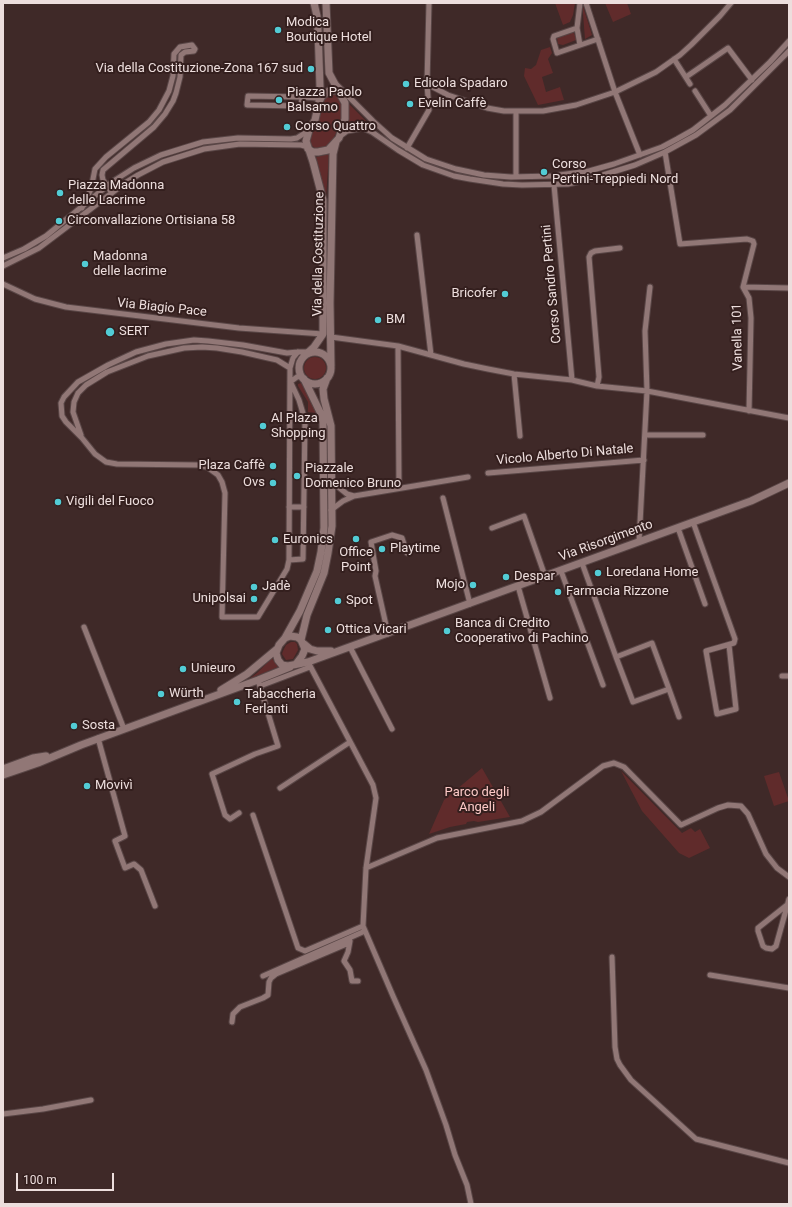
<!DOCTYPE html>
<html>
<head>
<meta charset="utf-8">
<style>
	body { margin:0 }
	#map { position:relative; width:792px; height:1207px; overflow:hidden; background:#3f2928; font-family:Roboto,sans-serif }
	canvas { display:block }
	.frame { position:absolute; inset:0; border:4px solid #eddedd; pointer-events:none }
	.scale { position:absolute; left:16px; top:1173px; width:98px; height:18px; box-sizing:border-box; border:2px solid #eddedd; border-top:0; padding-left:5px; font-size:12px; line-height:14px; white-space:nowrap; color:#eddedd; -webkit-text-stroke:3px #341f1e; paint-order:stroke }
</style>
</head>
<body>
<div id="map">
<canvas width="792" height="1207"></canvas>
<div class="frame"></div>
<div class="scale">100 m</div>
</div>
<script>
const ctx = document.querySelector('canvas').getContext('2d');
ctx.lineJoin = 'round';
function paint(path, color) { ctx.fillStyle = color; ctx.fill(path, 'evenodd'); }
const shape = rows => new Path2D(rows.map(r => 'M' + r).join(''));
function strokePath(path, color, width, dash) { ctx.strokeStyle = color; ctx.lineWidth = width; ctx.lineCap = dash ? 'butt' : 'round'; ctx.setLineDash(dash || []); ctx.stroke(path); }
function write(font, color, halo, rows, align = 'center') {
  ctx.font = font + ' Roboto,sans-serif'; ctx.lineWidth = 4; ctx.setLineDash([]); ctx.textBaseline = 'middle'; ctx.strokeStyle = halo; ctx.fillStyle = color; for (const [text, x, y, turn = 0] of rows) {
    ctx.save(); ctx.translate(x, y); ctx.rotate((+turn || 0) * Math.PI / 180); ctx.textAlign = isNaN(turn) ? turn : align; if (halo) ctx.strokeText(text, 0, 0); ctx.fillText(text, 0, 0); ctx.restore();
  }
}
paint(shape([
	[555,3,575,3,573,15,570,22,563,25],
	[605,3,627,3,631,14,613,22],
	[583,6,592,35,585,39,583,14],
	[573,32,576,37,576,40,563,45,558,44,557,38],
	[550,47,552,53,548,59,553,73,542,77,546,92,560,87,564,100,538,105,524,76,525,68,531,69,536,65,541,50],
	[333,94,338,97,341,101,343,108,340,125,332,141,326,147,316,149,310,144,309,139,318,123,324,99,328,95],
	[349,104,366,121,364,123,347,125,349,115],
	[329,154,326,198,316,157],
	'304 368a11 11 0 1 1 22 0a11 11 0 1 1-22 0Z',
	[301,383,306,390,317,413,308,412,308,402,298,386,298,384],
	[291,642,295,642,297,644,298,650,293,659,286,660,282,654,283,651,286,645],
	[272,658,278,667,249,679,257,673],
	[482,768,510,817,478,822,474,821,467,822,466,824,450,827,429,834,444,800],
	[621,771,682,833,691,828,695,832,700,829,710,848,689,858,679,853,642,811],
	[779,772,789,801,774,806,764,776]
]), '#602b2b');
const street = shape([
	[580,3,577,28,580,45],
	[586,3,615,92,640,155],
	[577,28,554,36,553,39,557,53,598,39],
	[674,59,690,84],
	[686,77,728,48,752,80],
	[427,84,448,95,487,108,504,111,543,111,576,105,615,92,656,72,680,55,691,45,720,16,731,3],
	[337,85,373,121,392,138,426,159,456,169,484,175,511,177,552,176,589,171,614,164,662,147,677,139,693,130,725,105,770,62,789,41],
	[695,91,711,116],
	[302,97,301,106,247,105,248,96,302,97,319,98],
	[516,112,516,177],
	[339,137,347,131,363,128,372,132,398,150,423,165,454,176,470,179,503,184,522,185,568,184,590,179,635,165,665,152,696,135,730,110,789,51],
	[407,148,429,110,427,84,429,3],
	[665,152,680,244,747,239,753,241,754,244,743,287,749,298,751,318,749,411],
	[554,185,572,380],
	[82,208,91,189,95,169,106,157,149,122,159,110,169,91,173,76,174,54,180,47,192,45,195,49,194,51,185,52,181,55,180,77,176,93,173,101,165,114,154,127,103,170,102,175,103,180,112,193],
	[417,235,431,355],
	[3,258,24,249,46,236,112,182,134,168,161,155,203,142,238,138,291,139,297,138,308,131],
	[3,266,39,248,125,183,138,175,163,162,204,149,240,144,301,145,308,147],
	[3,284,35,299,66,307,239,328,323,334],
	[743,287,789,288],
	[331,337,398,346,464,364,488,369,514,374,572,380,597,386,647,391,789,418],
	[398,346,399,488],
	[298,352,293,358,290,368,289,560,287,569,258,617,222,617,225,493,222,482,218,475,207,467,198,465,117,464,106,462,95,454,82,438,66,422,62,416,61,403,64,397,78,382,108,365,136,352,166,344,194,340,208,341,243,345,287,353,298,352,309,352],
	[514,374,520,436],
	[290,382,297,377,301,376],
	[597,386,599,377,589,257,591,253,595,251,620,248],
	[81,435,73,412,74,402,78,393,86,385,107,372,148,356,184,348,202,347,217,348,242,352,277,360,290,368],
	[645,435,703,435],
	[488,473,644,460],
	[331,481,347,494,354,496],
	[443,498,470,604],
	[289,507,304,507],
	[331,510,343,501,354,496,468,477],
	[693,522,735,639,734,643,706,651,717,714,736,709,729,645],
	[492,528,524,516,545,576],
	[678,528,705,604],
	[639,542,647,391,645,331,650,287],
	[289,560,303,559,305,420,299,400,291,383],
	[582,563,616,657,652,643,669,689,633,702,616,657],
	[561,571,603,685],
	[518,586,550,698],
	[84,627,124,729],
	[388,634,375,576,376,571,371,542,392,535,402,538,407,553],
	[350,647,392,729],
	[308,662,373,785,376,798,366,868,363,926,393,996,426,1070,446,1125,455,1155,467,1185,471,1204],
	[782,676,789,676],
	[260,686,310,667],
	[669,689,679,717],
	[98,738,125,836,115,841,125,868,134,864,141,870,155,906],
	[280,788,350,742],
	[239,813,230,819,225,815,212,774,255,754,278,746,258,680],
	[253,815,298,948,305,951,363,926],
	[366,868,437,838,522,821,541,812,603,766,614,763,624,767,681,825,718,808,728,805,741,806,748,814,766,854,777,868,789,877],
	[787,905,758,928,758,931,763,946,766,948,772,949,776,946,789,899],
	[350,941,348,952,344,961,350,970,352,981,358,981],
	[612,957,615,1047,617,1059,620,1065,631,1080,696,1139,789,1163],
	[710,975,789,988],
	[263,976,365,931],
	[232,1022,233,1014,240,1007,263,998,268,995,269,982,271,978,276,974,349,943],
	[3,1114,43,1109,91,1100]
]);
const secondary = shape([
	[314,3,317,16,318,29,320,87,319,100],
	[308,149,313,152,318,152,328,150,339,138,345,119,345,103,329,73,326,3],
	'299 368a16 16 0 1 1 32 0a16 16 0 1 1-32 0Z',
	[304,356,314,347,323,334,323,200,313,162,306,141,309,130,315,120,319,102,322,96,329,91,334,90,339,92],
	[331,366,330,303,333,154,336,142],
	[285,638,300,611,317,571,321,552,324,528,323,422,321,414,304,379],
	[301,640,307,615,324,573,328,553,332,526,331,426,324,399,323,389,327,378],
	[304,644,310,649,317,651,331,651],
	[296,664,302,656,305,649,301,640,297,637,290,636,285,638,279,645,276,653,278,660,282,665,288,666,308,662,751,501,789,483],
	[221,690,247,674,277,649],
	[3,769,33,758,46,756],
	[3,775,38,763,81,745,258,680,290,667]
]);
strokePath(street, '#594646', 7);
strokePath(secondary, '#594646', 9);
strokePath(street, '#917776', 5);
strokePath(secondary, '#917776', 7);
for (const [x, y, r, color] of [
	[278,30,4,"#52ccd5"],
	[311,69,4,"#52ccd5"],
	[406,84,4,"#52ccd5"],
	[279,100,4,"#52ccd5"],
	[410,104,4,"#52ccd5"],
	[287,127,4,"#52ccd5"],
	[544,172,4,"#52ccd5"],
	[60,193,4,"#52ccd5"],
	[59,221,4,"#52ccd5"],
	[85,264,4,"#52ccd5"],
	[505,294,4,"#52ccd5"],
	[378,320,4,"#52ccd5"],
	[110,332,5,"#52ccd5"],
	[263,426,4,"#52ccd5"],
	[273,466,4,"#52ccd5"],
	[297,476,4,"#52ccd5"],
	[273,483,4,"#52ccd5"],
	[58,502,4,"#52ccd5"],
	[356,539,4,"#52ccd5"],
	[275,540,4,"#52ccd5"],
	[382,549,4,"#52ccd5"],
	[598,573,4,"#52ccd5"],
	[506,577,4,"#52ccd5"],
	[473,585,4,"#52ccd5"],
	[254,587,4,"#52ccd5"],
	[558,592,4,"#52ccd5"],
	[254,599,4,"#52ccd5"],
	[338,601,4,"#52ccd5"],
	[328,630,4,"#52ccd5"],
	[447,631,4,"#52ccd5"],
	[183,669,4,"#52ccd5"],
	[161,694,4,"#52ccd5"],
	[237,702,4,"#52ccd5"],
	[74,726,4,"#52ccd5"],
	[87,786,4,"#52ccd5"]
]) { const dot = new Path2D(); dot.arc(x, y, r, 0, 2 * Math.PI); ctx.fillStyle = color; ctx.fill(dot); strokePath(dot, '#341f1e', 1.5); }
write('13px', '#eddedd', '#341f1e', [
	["Modica",286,23],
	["Boutique Hotel",286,38],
	["Via della Costituzione-Zona 167 sud",303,69,"right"],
	["Edicola Spadaro",414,84],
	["Piazza Paolo",287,93],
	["Balsamo",287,108],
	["Evelin Caffè",418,104],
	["Corso Quattro",295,127],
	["Corso",552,165],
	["Pertini-Treppiedi Nord",552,180],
	["Piazza Madonna",68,186],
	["delle Lacrime",68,201],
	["Circonvallazione Ortisiana 58",67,221],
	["Madonna",93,257],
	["delle lacrime",93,272],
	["Bricofer",497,294,"right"],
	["BM",386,320],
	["SERT",119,332],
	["Al Plaza",271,419],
	["Shopping",271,434],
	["Plaza Caffè",265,466,"right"],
	["Piazzale",305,469],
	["Domenico Bruno",305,484],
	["Ovs",265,483,"right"],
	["Vigili del Fuoco",66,502],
	["Euronics",283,540],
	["Playtime",390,549],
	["Office",356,553,"center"],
	["Point",356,568,"center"],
	["Loredana Home",606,573],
	["Despar",514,577],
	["Mojo",465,585,"right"],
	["Jadè",262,587],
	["Farmacia Rizzone",566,592],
	["Unipolsai",246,599,"right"],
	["Spot",346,601],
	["Banca di Credito",455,624],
	["Cooperativo di Pachino",455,639],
	["Ottica Vicari",336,630],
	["Unieuro",191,669],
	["Würth",169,694],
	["Tabaccheria",245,695],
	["Ferlanti",245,710],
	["Sosta",82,726],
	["Movivì",95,786]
], 'left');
write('13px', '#eddedd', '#341f1e', [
	["Via della Costituzione",319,254,-89],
	["Corso Sandro Pertini",552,284,-95],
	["Via Biagio Pace",162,308,6],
	["Vanella 101",738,337,-91],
	["Vicolo Alberto Di Natale",565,455,-5],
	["Via Risorgimento",606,541,-20]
]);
write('13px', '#fcc9c6', '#341f1e', [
	["Parco degli",477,793],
	["Angeli",477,808]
]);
</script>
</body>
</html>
